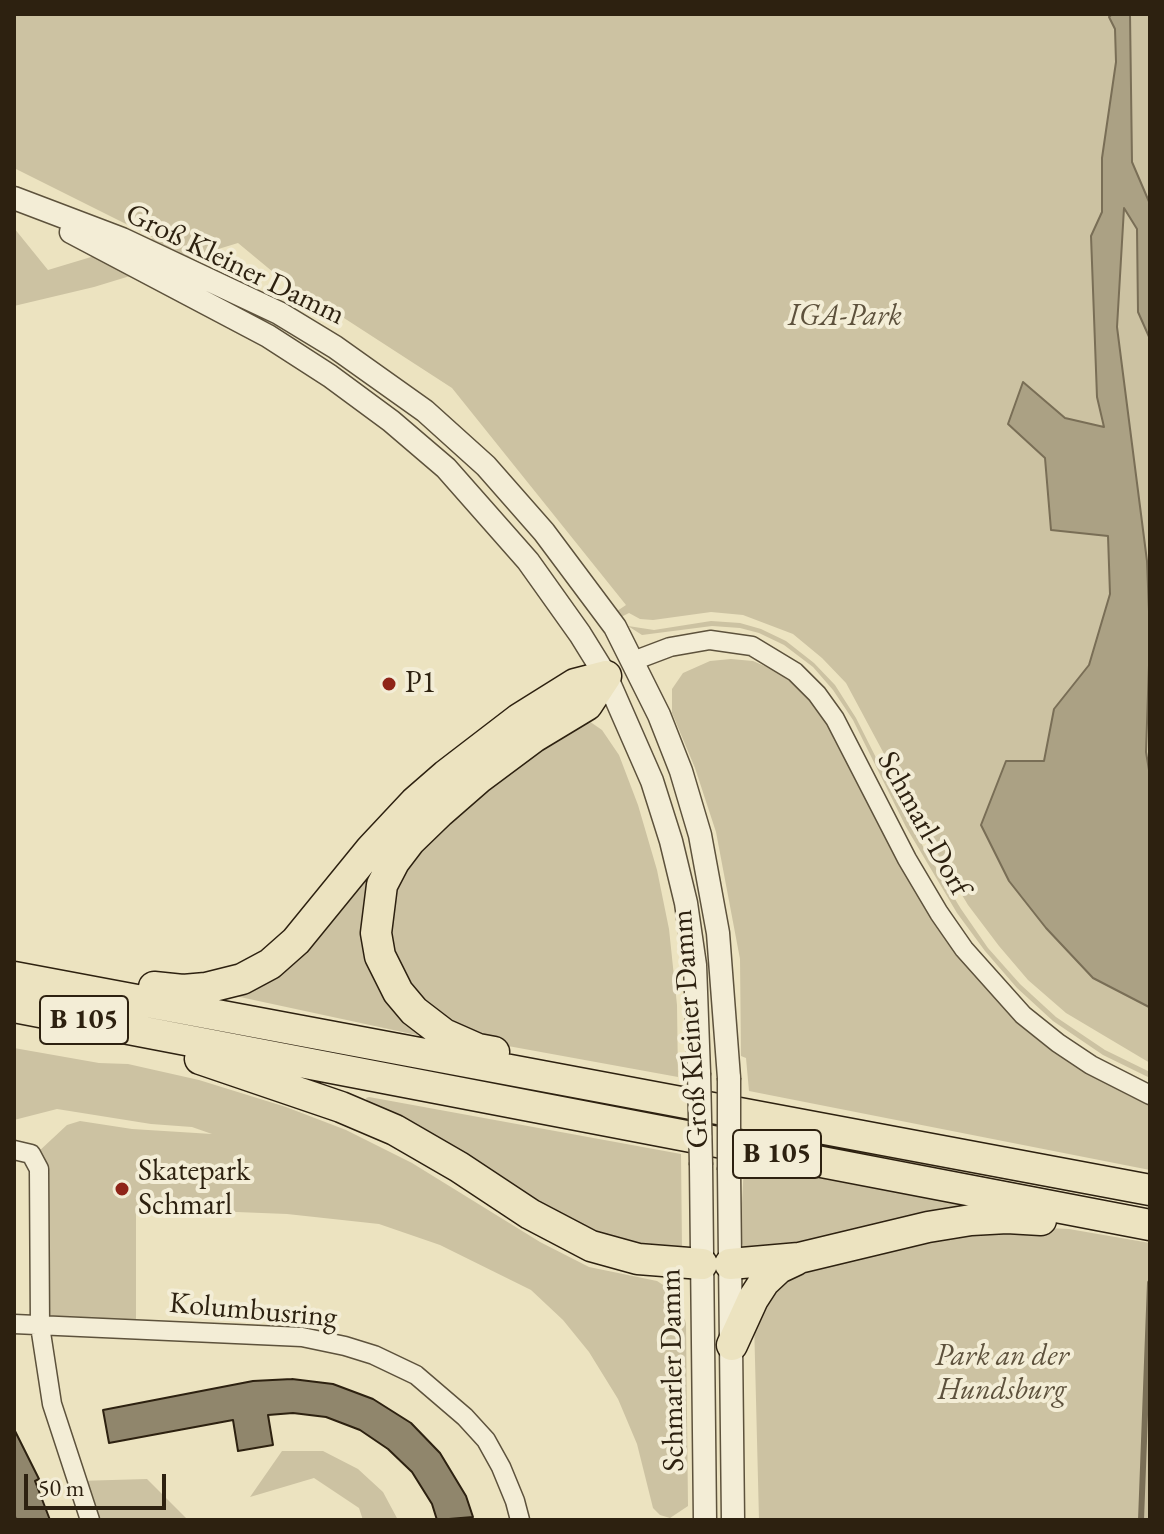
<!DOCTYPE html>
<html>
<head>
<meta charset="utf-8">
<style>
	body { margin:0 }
	#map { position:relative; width:1164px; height:1534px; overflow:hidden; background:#ece3c0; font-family:"EB Garamond",serif }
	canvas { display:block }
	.frame { position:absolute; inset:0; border:16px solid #2d2110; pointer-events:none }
	.scale { position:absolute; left:24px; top:1474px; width:142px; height:36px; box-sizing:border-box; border:4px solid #2d2110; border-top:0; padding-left:10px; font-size:24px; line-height:28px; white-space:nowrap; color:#2d2110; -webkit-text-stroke:6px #f3edd6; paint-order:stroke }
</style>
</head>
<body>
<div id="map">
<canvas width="1164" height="1534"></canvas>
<div class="frame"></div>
<div class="scale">50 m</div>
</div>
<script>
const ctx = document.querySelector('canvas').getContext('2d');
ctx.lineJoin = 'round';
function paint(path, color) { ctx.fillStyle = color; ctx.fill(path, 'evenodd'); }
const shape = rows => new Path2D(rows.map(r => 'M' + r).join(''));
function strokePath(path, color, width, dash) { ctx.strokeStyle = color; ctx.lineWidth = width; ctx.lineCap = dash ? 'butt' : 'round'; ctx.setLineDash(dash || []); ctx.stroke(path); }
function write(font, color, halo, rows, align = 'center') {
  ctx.font = font + ' "EB Garamond",serif'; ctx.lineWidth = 8; ctx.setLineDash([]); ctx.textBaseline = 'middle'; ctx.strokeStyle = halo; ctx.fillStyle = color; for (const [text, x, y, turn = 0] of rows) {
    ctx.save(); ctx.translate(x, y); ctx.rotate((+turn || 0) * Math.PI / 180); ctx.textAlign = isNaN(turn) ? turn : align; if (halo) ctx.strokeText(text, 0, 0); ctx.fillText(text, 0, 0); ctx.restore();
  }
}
paint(shape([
	[14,14,1150,14,1150,1063,1066,1013,1028,980,999,946,968,905,941,860,846,683,822,658,793,634,743,615,711,612,653,620,640,619,629,613,621,617,617,611,626,605,452,388,273,272,238,243,94,287,14,306,14,228,48,270,154,238,14,168],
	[711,621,740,623,761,629,786,641,814,663,835,685,856,718,910,825,961,909,988,948,1020,984,1056,1017,1105,1050,1150,1072,1150,1078,1103,1055,1053,1021,1017,988,985,951,957,913,906,827,853,720,833,690,813,667,784,645,759,633,740,628,712,626,642,635,628,626,654,630],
	[731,659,753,661,776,671,808,695,824,716,968,966,1020,1025,1075,1064,1131,1097,1150,1103,1150,1170,749,1091,746,1058,741,1056,740,959,716,832,695,768,672,713,672,689,683,673,710,661],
	[586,719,602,730,619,755,638,805,657,870,669,929,677,1005,678,1077,486,1042,423,1008,392,955,388,921,396,887,417,850,525,756],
	[382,850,388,855,384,996,392,1009,421,1036,226,994],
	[14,1048,99,1063,128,1064,199,1080,286,1107,346,1130,412,1163,540,1242,589,1267,657,1281,668,1288,681,1304,686,1324,688,1506,670,1518,660,1515,653,1508,637,1444,618,1399,589,1352,563,1320,531,1290,440,1245,379,1224,287,1214,136,1208,136,1322,48,1318,37,1153,67,1125,80,1121,132,1129,212,1134,192,1127,151,1124,57,1109,14,1120],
	[369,1097,681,1154,682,1250,604,1240,367,1103,366,1098],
	[744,1164,927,1198,987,1209,790,1251,744,1249,741,1241,741,1222],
	[1027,1227,1069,1229,1150,1243,1150,1520,759,1520,754,1320,781,1279,913,1241],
	[282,1451,323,1451,358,1469,383,1492,398,1520,363,1520,359,1508,314,1478,250,1497],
	[147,1479,188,1520,90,1520,77,1481]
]), '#ccc2a2');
const water = shape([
	[1112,14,1130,14,1132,162,1150,204,1150,339,1138,312,1137,229,1124,208,1117,327,1147,561,1150,636,1146,752,1150,776,1149,1007,1093,978,1046,928,1009,881,981,825,1006,761,1044,761,1054,709,1089,665,1110,594,1108,536,1051,530,1045,458,1008,424,1023,382,1065,418,1104,427,1097,397,1091,236,1102,212,1102,158,1116,62,1115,29,1109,17,1112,14]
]);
paint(water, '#aba184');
strokePath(water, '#796e56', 2);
strokePath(shape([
	[1141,1520,1150,1283]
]), '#796e56', 6);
const building = shape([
	[292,1379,333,1384,373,1399,411,1423,440,1453,466,1496,473,1517,437,1520,432,1504,412,1472,388,1449,360,1430,326,1417,293,1413,268,1415,273,1445,238,1451,233,1420,109,1443,103,1410,253,1381,292,1379],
	[14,1429,39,1479,35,1481,50,1520,16,1520,14,1513,14,1429]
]);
paint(building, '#90866c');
strokePath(building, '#2d2110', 2);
const minor = shape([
	[633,661,670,647,710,640,752,646,795,672,817,694,835,719,907,859,939,913,964,949,1023,1015,1058,1043,1091,1065,1150,1095],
	[14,1150,31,1154,39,1169,40,1326,52,1404,90,1520],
	[14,1324,302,1337,345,1346,374,1355,416,1375,465,1417,486,1440,501,1467,515,1501,520,1520]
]);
const tertiary = shape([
	[14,198,122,239,279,313,335,347,425,411,486,466,544,532,615,627,659,715,681,771,700,835,718,933,729,1078],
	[71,232,268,336,330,376,391,421,446,468,528,561,580,634,606,676,652,781,671,841,686,903,695,965,699,1073],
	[701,1165,705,1520],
	[729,1170,733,1520]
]);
const trunk = shape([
	[14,977,1150,1190],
	[154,987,183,990,206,988,242,979,270,964,296,941,371,849,415,802,446,775,519,719,575,684,606,676],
	[14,1007,1150,1225],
	[494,1052,478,1049,444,1034,414,1011,398,992,380,956,376,933,382,885,394,862,410,841,440,812,479,778,534,737,587,705,606,676],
	[200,1059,341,1107,395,1130,459,1167,530,1214,591,1246,638,1259,702,1264],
	[730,1264,799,1258,928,1227,971,1220,1007,1218,1041,1220],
	[732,1345,753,1299,764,1282,779,1268,796,1260]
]);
strokePath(minor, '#5d523c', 21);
strokePath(tertiary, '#5d523c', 25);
strokePath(trunk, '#2d2110', 33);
strokePath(minor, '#f3edd6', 18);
strokePath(tertiary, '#f3edd6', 22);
strokePath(trunk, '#ece3c0', 30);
const tertiaryBridge = shape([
	[699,1073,701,1165],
	[729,1078,729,1170]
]);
strokePath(tertiaryBridge, '#5d523c', 25, []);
strokePath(tertiaryBridge, '#f3edd6', 22);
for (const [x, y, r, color] of [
	[389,684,8,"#8f2418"],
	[122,1189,8,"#8f2418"]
]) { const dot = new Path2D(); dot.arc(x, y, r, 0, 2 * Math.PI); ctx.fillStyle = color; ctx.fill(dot); strokePath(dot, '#f3edd6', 3); }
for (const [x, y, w] of [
	[84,1020,88],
	[777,1154,88]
]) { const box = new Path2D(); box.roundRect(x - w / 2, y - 24, w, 48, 6); ctx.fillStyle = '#f3edd6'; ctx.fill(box); strokePath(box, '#2d2110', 2); }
write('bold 28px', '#2d2110', null, [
	["B 105",84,1020],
	["B 105",777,1154]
]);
write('30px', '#2d2110', '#f3edd6', [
	["Groß Kleiner Damm",235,265,26],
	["Schmarl-Dorf",923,824,61],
	["Groß Kleiner Damm",691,1029,-94],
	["Kolumbusring",253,1311,5],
	["Schmarler Damm",673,1370,-91]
]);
write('italic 30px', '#5d513c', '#f3edd6', [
	["IGA-Park",845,317],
	["Park an der",1002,1357],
	["Hundsburg",1002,1391]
]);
write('30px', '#2d2110', '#f3edd6', [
	["P1",405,684],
	["Skatepark",138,1172],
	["Schmarl",138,1206]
], 'left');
</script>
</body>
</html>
